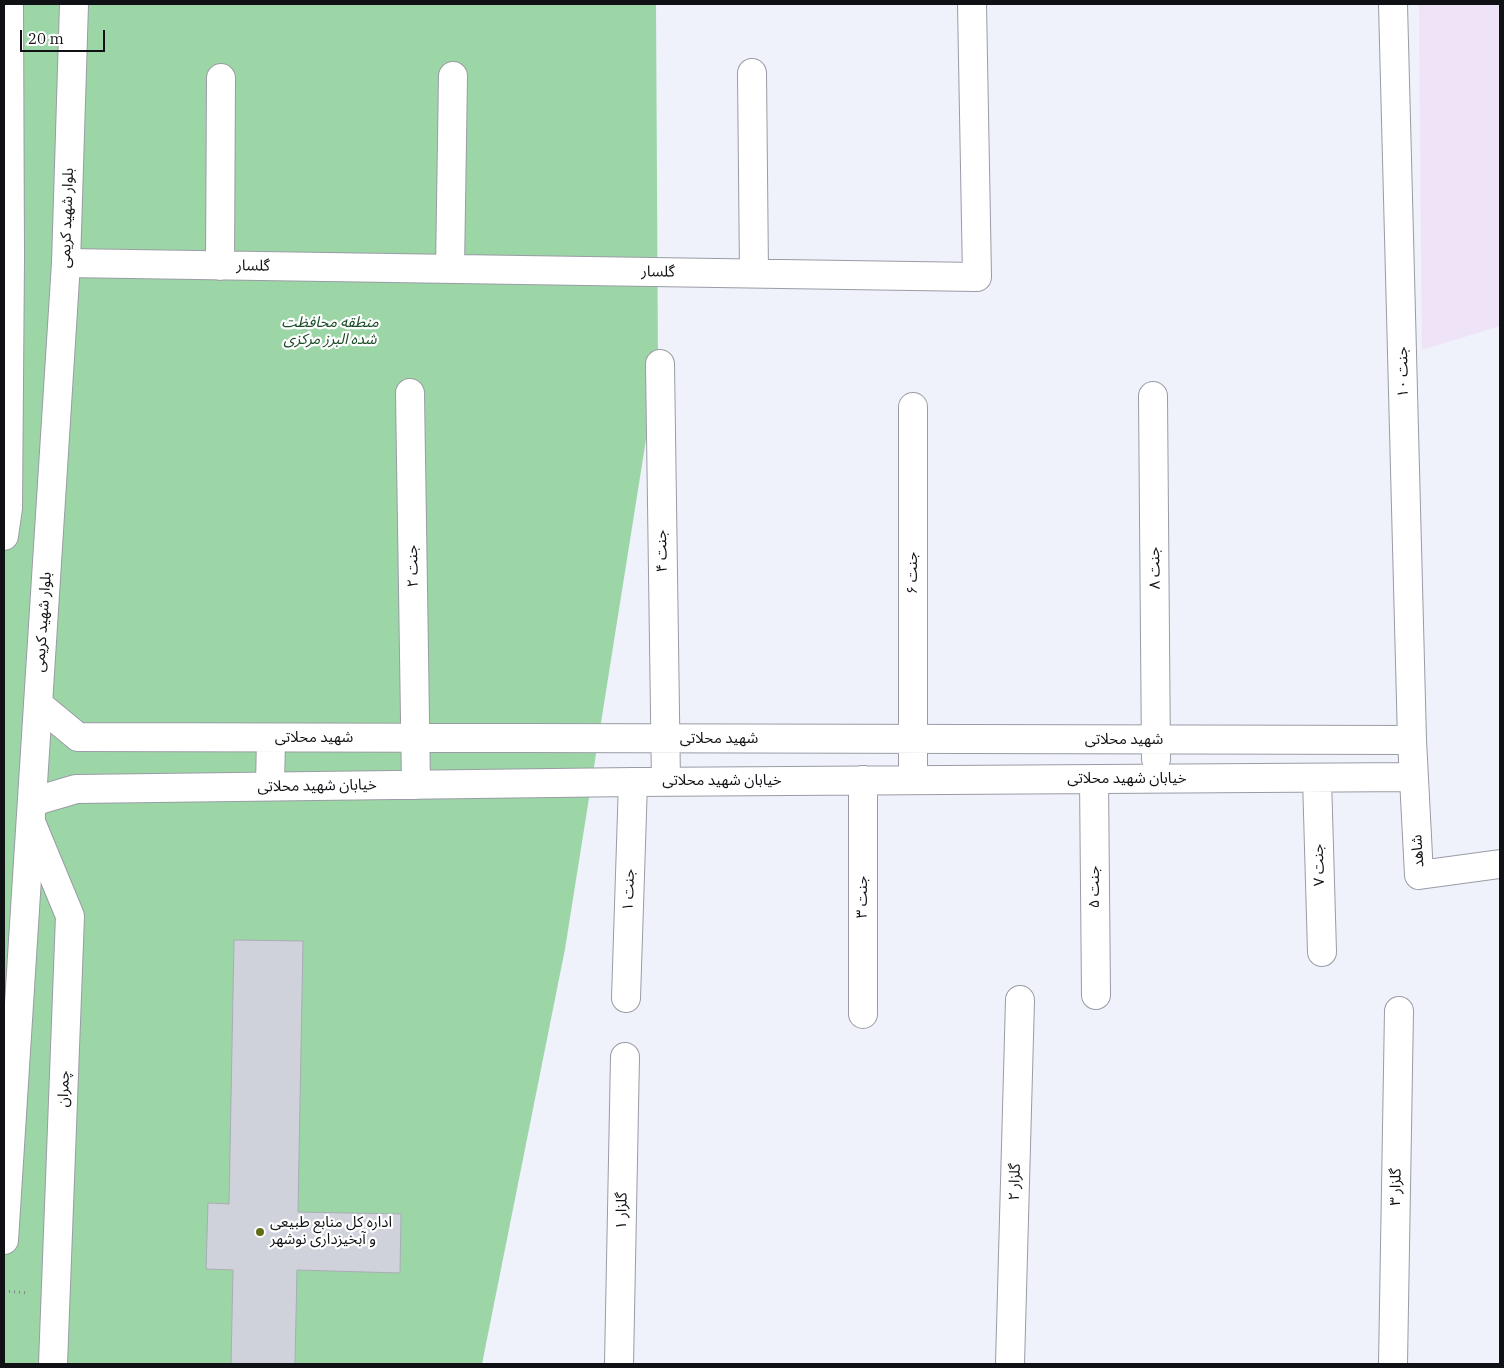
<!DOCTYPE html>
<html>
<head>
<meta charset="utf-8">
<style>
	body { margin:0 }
	#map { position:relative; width:1504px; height:1368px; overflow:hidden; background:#eff1fb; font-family:"IBM Plex Serif",serif }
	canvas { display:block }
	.frame { position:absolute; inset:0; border:5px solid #101114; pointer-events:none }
	.scale { position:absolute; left:20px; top:30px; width:85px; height:22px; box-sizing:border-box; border:2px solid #101114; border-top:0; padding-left:6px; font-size:15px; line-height:18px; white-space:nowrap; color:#101114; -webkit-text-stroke:4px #fff; paint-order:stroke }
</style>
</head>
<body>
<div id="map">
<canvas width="1504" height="1368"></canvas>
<div class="frame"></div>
<div class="scale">20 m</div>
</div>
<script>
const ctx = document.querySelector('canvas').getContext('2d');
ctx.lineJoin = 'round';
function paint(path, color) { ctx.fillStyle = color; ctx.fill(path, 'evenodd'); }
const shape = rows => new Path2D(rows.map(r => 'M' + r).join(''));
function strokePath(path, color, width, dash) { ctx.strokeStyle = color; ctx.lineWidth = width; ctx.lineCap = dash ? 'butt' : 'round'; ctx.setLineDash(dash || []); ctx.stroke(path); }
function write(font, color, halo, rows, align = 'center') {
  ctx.font = font + ' "IBM Plex Serif","Noto Sans Arabic",serif'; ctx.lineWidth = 4.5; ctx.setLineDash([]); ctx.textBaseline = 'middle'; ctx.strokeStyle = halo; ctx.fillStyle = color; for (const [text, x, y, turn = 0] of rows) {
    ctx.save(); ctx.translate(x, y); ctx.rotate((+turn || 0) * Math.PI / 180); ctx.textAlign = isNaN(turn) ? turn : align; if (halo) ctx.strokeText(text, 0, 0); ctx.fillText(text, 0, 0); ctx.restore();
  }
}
paint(shape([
	[1419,4,1500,4,1500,326,1422,350]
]), '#eee3f7');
paint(shape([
	[4,4,656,4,658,364,565,949,482,1364,4,1364]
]), '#9cd6a6');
const building = shape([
	[234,940,303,941,298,1212,401,1214,400,1273,297,1270,295,1364,231,1364,233,1270,206,1269,208,1203,229,1204,234,940]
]);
paint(building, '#cfd1db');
strokePath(building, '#aaacb6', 1);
const minor = shape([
	[1393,4,1412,740,1419,875,1500,864],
	[752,73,754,273],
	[66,263,977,277,972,4],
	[220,266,221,78],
	[450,269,453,76],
	[660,364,666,782],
	[410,393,416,785],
	[1153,396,1156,759],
	[913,407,913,780],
	[38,704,78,737,1412,740],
	[1317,778,1322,952],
	[1094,779,1096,995],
	[863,780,863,1014],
	[270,786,271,738],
	[32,802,76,789,633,782,1414,777],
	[626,998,633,782],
	[619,1364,625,1057],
	[1010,1364,1020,1000],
	[1393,1364,1399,1011]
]);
const tertiary = shape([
	[31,822,70,916,53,1364]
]);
const primary = shape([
	[4,536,8,508,10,257,9,4],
	[4,1240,66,263,74,4]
]);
strokePath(minor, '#9a9ca5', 30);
strokePath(tertiary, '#9a9ca5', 30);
strokePath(primary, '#9a9ca5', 30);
strokePath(shape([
	[4,1291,28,1293]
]), '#83858b', 3, [1, 4]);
strokePath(minor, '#fff', 28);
strokePath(tertiary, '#fff', 28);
strokePath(primary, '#fff', 28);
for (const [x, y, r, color] of [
	[260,1232,5,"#616d16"]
]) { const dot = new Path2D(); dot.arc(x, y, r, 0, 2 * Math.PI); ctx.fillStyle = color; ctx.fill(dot); strokePath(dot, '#fff', 2); }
write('15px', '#101114', '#fff', [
	["بلوار شهید کریمی",67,218,-88],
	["گلسار",253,266,1],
	["گلسار",658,272,1],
	["جنت ۱۰",1403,372,-91],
	["جنت ۴",662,551,-91],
	["جنت ۲",413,566,-91],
	["جنت ۸",1155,568,-91],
	["جنت ۶",913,573,-90],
	["بلوار شهید کریمی",43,622,-86],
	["شهید محلاتی",314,738],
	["شهید محلاتی",719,739],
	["شهید محلاتی",1124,740],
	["خیابان شهید محلاتی",1127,779],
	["خیابان شهید محلاتی",722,781],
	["خیابان شهید محلاتی",317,786,-1],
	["شاهد",1418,851,-94],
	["جنت ۷",1319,865,-92],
	["جنت ۵",1095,887,-90],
	["جنت ۱",629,890,-88],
	["جنت ۳",863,897,-90],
	["چمران",64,1089,-88],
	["گلزار ۲",1015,1182,-88],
	["گلزار ۳",1396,1187,-89],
	["گلزار ۱",622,1211,-89]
]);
write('italic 15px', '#194b26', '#fff', [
	["منطقه محافظت",330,323],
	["شده البرز مرکزی",330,340]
]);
write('15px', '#101114', '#fff', [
	["اداره كل منابع طبيعی",270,1223],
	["و آبخيزداری نوشهر",270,1240]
], 'left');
</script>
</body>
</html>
